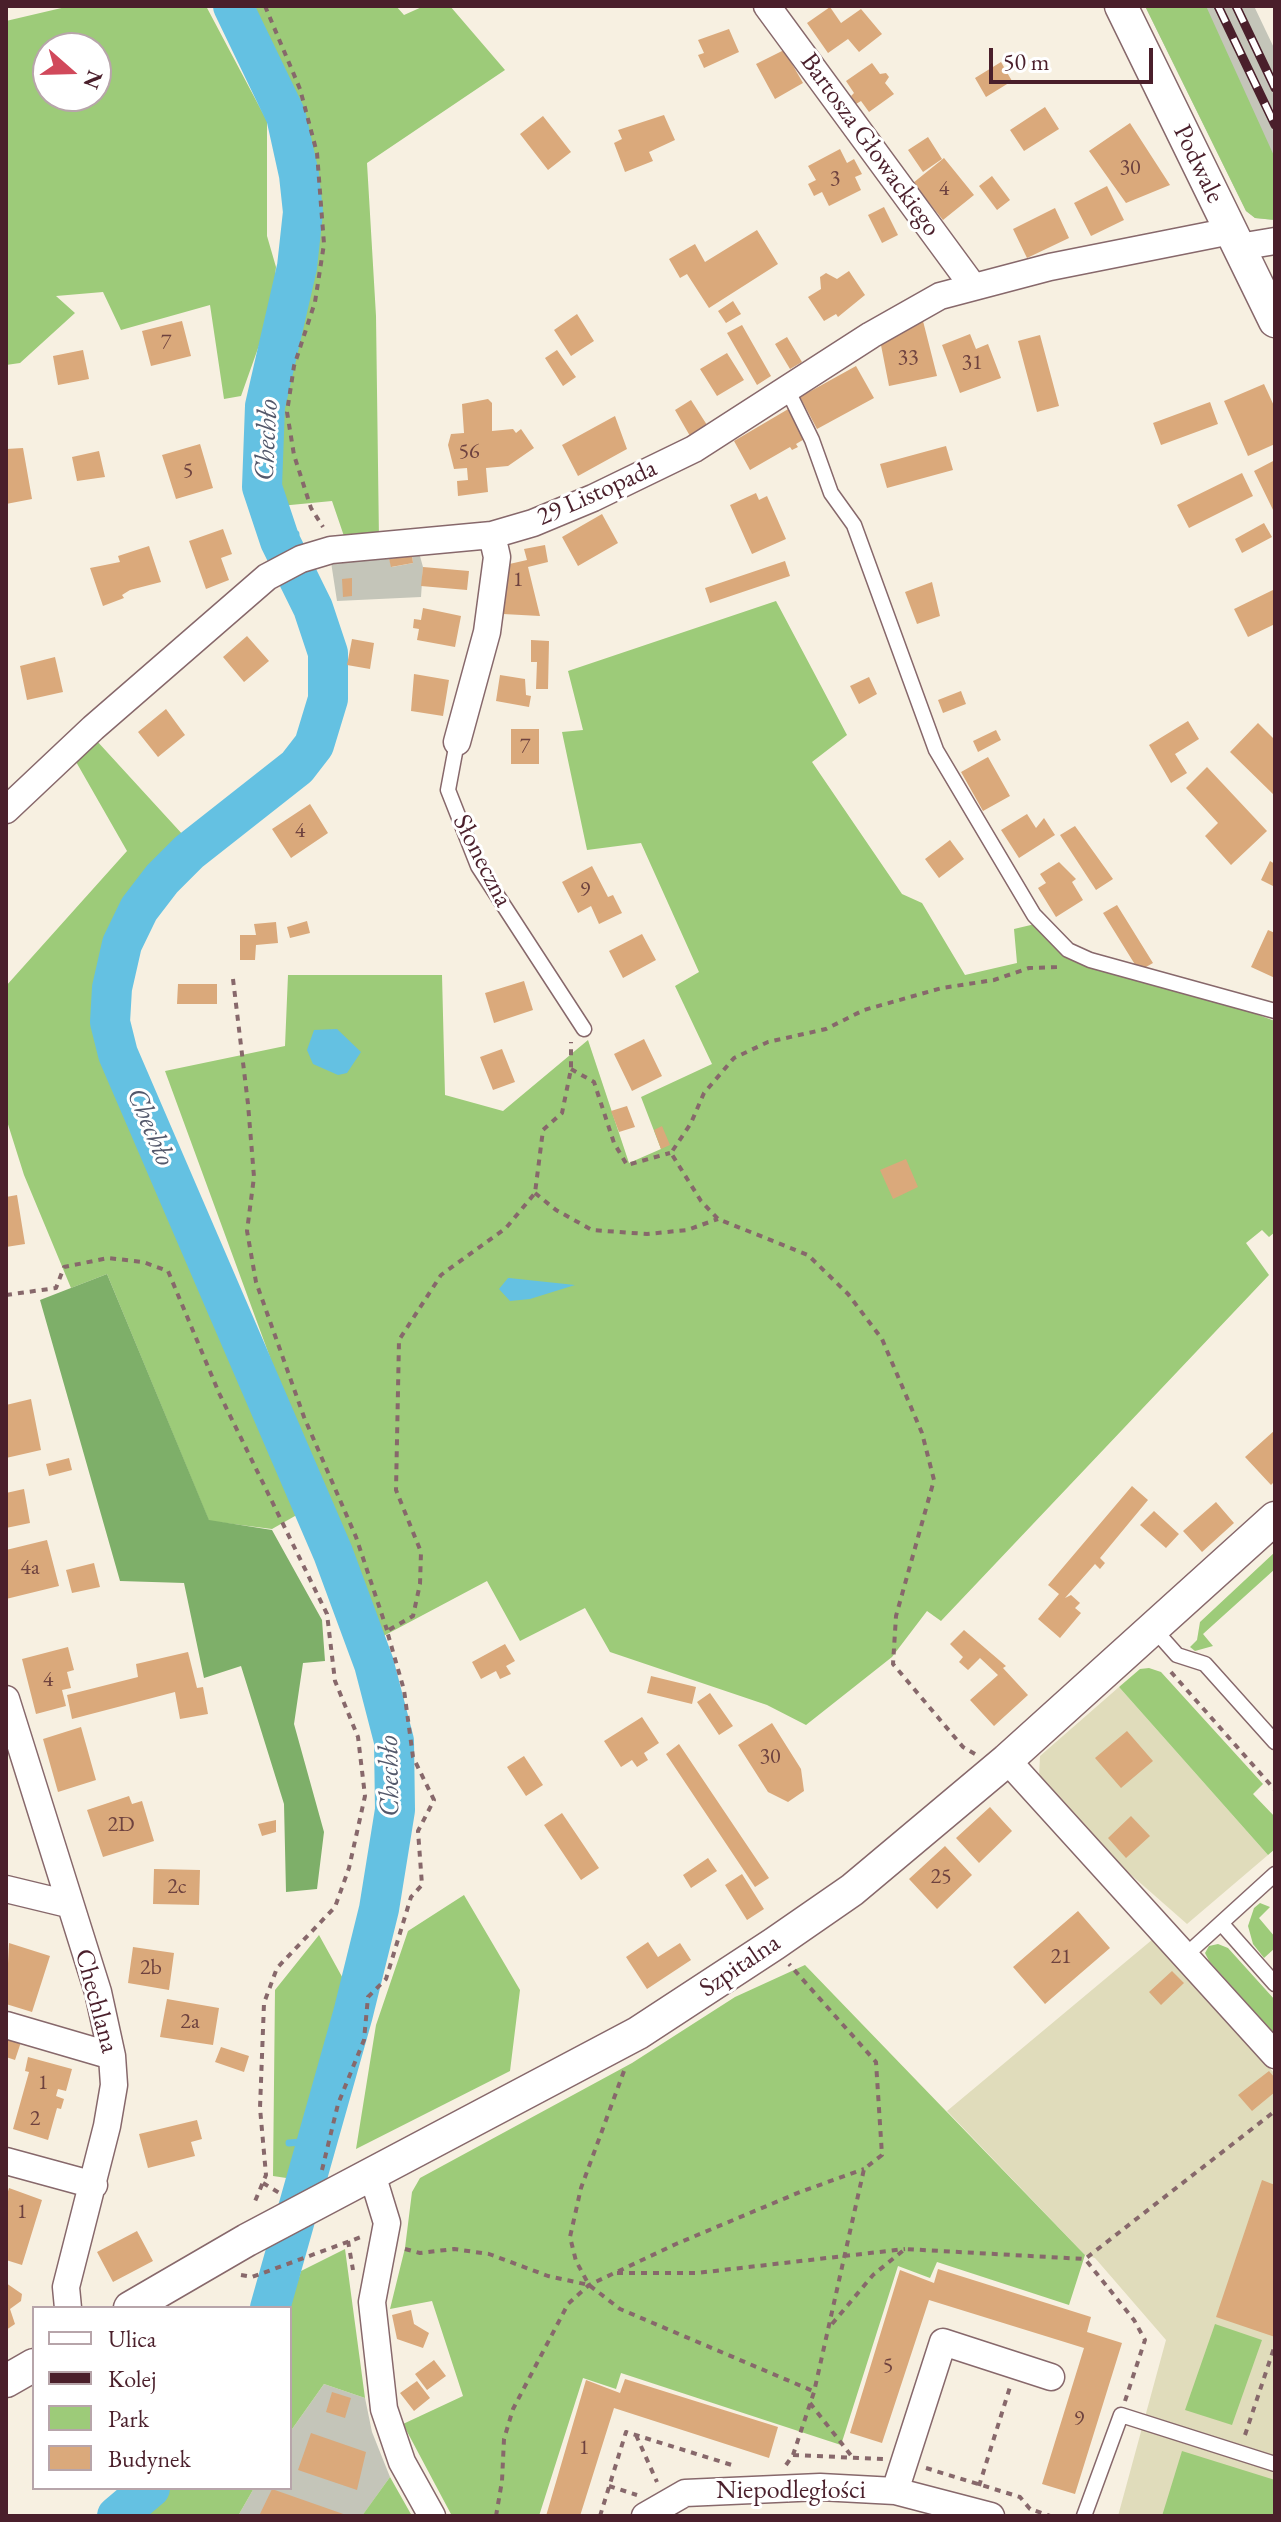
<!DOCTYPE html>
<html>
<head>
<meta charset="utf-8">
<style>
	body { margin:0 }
	#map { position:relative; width:1281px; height:2522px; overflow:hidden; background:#f7f0e1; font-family:"EB Garamond",serif }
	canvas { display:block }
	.frame { position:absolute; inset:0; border:8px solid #4a1f2b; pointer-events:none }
	.legend { position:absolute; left:32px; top:2306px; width:260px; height:184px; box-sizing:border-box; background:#fff; border:2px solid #b7a5aa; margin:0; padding:10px 14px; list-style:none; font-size:24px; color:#4a1f2b }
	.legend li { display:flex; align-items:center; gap:16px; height:40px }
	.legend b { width:40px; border:2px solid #b7a5aa }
	.north { position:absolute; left:32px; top:32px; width:80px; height:80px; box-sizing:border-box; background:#fff; border:2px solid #b7a5aa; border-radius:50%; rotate:110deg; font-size:22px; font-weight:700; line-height:32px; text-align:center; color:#4a1f2b }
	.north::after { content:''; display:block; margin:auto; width:28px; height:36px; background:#d1495b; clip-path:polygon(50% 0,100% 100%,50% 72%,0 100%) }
	.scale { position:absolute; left:989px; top:48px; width:164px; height:36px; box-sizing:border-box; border:4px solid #4a1f2b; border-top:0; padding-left:10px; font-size:24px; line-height:28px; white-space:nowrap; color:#4a1f2b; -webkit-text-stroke:6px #fff; paint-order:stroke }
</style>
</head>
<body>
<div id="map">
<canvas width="1281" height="2522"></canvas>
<div class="frame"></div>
<ul class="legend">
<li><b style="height:10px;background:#fff"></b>Ulica</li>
<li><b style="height:10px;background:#4a1f2b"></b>Kolej</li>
<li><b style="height:22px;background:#9dcb79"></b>Park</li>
<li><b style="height:22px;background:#daa97b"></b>Budynek</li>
</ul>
<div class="north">N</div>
<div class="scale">50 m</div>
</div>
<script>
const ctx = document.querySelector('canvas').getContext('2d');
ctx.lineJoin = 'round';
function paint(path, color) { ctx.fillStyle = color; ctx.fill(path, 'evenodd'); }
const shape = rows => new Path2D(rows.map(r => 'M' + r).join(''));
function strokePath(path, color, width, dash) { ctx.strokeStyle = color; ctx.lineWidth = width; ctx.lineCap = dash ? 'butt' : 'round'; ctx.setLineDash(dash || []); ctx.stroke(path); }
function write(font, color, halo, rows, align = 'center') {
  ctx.font = font + ' "EB Garamond",serif'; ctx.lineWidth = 6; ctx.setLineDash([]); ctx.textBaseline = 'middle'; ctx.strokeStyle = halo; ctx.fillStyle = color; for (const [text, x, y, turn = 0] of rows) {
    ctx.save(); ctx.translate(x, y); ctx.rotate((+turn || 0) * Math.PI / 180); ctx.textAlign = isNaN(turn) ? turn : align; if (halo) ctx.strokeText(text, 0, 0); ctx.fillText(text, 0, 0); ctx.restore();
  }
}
paint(shape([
	[1119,1687,1268,1855,1187,1924,1113,1859,1039,1776,1040,1756],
	[1153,1939,1275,2074,1275,2516,1118,2516,1166,2340,1095,2258,1085,2255,947,2111]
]), '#e0dcbb');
paint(shape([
	[1145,6,1254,6,1275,50,1275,220,1255,218,1246,211],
	[418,549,423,567,421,597,337,601,331,562,377,554,389,559,392,567,413,563,412,555],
	[324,2384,365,2398,372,2432,390,2477,362,2516,238,2516,254,2488,290,2488,290,2432]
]), '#c4c5b9');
paint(shape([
	[70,6,206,6,267,121,267,236,276,267,272,309,241,396,224,399,210,305,121,330,103,292,56,296,75,313,20,363,6,365,6,21],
	[48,48,96,48,96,96,48,96],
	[241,6,396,6,404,15,424,6,450,6,505,70,367,163,376,316,379,540,346,542,332,501,280,506,273,488,272,421,305,246,304,144,269,61],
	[1145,6,1206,6,1275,158,1275,220,1255,218,1246,211],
	[776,601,847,735,812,762,902,894,922,903,965,975,1017,963,1014,929,1035,924,1049,938,1275,1021,1275,1232,1269,1237,1262,1230,1246,1243,1269,1275,941,1621,927,1611,892,1657,806,1725,767,1705,610,1652,585,1608,520,1641,487,1581,374,1641,165,1071,285,1046,288,975,442,975,445,1095,503,1111,588,1040,629,1163,661,1149,641,1097,712,1064,675,986,699,972,641,843,587,850,562,732,583,730,568,671],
	[96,740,184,836,125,907,105,972,103,1021,109,1067,302,1512,272,1529,209,1521,107,1274,71,1288,24,1175,6,1118,6,986,127,851,75,760],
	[1275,1552,1275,1569,1203,1634,1213,1646,1195,1651,1190,1647,1197,1640,1200,1622],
	[1149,1668,1161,1672,1263,1784,1253,1794,1275,1817,1275,1849,1268,1855,1119,1687,1140,1669],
	[464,1895,520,1990,510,2071,356,2149,376,2025,408,1931],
	[1260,1903,1270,1907,1259,1918,1275,1937,1275,1948,1264,1958,1253,1944,1248,1926,1254,1908],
	[319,1935,346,1984,293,2179,273,2176,275,1990],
	[1218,1944,1228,1948,1275,2000,1275,2034,1209,1961,1205,1953,1209,1946],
	[805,1965,1085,2255,1069,2305,937,2262,930,2278,898,2266,841,2445,621,2373,616,2389,583,2378,539,2516,452,2516,403,2424,463,2396,432,2301,390,2309,405,2248,412,2192,420,2178,632,2063,735,1997],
	[345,2249,365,2398,324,2384,290,2432,289,2308,301,2271],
	[1215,2324,1262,2340,1232,2425,1185,2410],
	[1182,2451,1275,2480,1275,2516,1162,2516],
	[390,2477,412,2516,362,2516,364,2513],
	[162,2488,254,2488,238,2516,130,2516]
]), '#9dcb79');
paint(shape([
	[107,1274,209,1520,272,1530,322,1620,325,1661,303,1663,294,1724,324,1832,317,1889,286,1892,284,1804,241,1666,204,1678,184,1583,120,1581,40,1300]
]), '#7eaf69');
paint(shape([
	[337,1029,361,1052,347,1073,338,1075,313,1064,307,1050,314,1030],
	[508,1278,509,1278,575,1285,530,1299,510,1301,499,1289]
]), '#64c1e2');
strokePath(shape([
	[277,533,296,534],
	[289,2143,315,2141],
	[279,2275,295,2279],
	[271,2306,278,2308]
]), '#64c1e2', 7);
strokePath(shape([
	[233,6,286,116,299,175,303,212,297,267,265,406,262,487,280,541,313,608,328,653,328,699,314,745,297,767,189,852,162,879,139,909,122,944,112,988,110,1022,118,1054,333,1553,374,1664,394,1741,395,1810,379,1909,353,2014,270,2308],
	[117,2516,150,2488]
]), '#64c1e2', 40);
paint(shape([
	[830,7,841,23,861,9,882,34,859,52,848,39,828,53,807,23],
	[729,29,739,52,704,68,698,55,704,53,698,40],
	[784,50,803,83,775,99,756,64],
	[1001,62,1012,81,986,97,975,78],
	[872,63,880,74,886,73,889,77,885,83,894,94,869,112,861,101,856,104,851,96,854,93,846,81],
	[1045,107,1059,129,1024,151,1010,130],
	[664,115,675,140,649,152,653,161,625,172,614,143,622,139,618,130],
	[543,116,571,152,548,170,520,134],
	[1130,123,1170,185,1126,203,1089,151],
	[928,137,942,159,923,172,908,150],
	[840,149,847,163,854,159,862,174,855,177,861,190,829,206,822,192,814,196,808,184,816,180,808,166],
	[944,158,974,195,943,220,913,183],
	[992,176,1010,200,997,210,979,186],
	[1107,186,1124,220,1091,236,1074,203],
	[884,207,898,235,882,243,868,215],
	[1055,208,1069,238,1027,258,1013,229],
	[757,230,778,264,709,308,687,274,680,278,669,259,695,244,705,262],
	[849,271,865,295,838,317,836,314,824,321,808,297,821,289,820,277,826,273,837,279],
	[733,301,741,314,726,323,718,311],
	[577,314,594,341,571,356,554,330],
	[182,321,191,356,151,366,142,331],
	[923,321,937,376,889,386,880,340],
	[742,325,771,376,757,385,727,333],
	[970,334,976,349,988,344,1001,378,960,393,942,345],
	[1040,335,1059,406,1037,412,1018,341],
	[787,337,802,362,790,369,775,344],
	[83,350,89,379,58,385,53,356],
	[557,350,576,377,563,386,545,358],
	[727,353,744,380,717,396,700,369],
	[856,366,874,398,817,429,800,397],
	[1264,384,1275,408,1275,444,1248,456,1224,401],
	[488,399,492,403,492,431,513,429,516,433,521,429,534,448,508,466,486,468,488,492,458,496,457,481,468,480,467,468,454,469,448,445,451,434,464,433,462,404],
	[691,400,707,425,690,436,675,410],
	[1210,402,1218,424,1161,445,1153,423],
	[790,408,806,438,796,444,798,447,792,450,790,447,750,470,734,441],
	[615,416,627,449,578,476,562,445],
	[200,444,213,488,176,499,162,455],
	[946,446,953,470,887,488,880,464],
	[23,448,32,499,6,504,6,449],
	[99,451,105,477,77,481,72,457],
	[1275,460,1275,514,1254,471],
	[1242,473,1253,496,1189,528,1177,505],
	[756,493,759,500,767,496,786,539,752,554,730,505],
	[602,514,618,543,578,566,562,537],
	[1264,523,1272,537,1242,553,1235,539],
	[223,529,232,554,221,558,229,580,206,589,189,541],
	[545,545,548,562,528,567,540,616,503,614,505,565,527,560,524,549],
	[149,546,161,582,130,590,122,595,124,598,103,606,90,568,120,562,118,556],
	[412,555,413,563,391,567,389,559],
	[785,561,790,576,710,603,705,588],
	[423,567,469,571,467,590,421,586],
	[352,578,352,596,343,597,342,579],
	[932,582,940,616,917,624,905,592],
	[1275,589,1275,624,1248,637,1234,609],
	[423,608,461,616,455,647,417,640,419,629,413,628,414,619,421,620],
	[247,636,269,661,244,682,223,657],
	[352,639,374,643,370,669,347,665],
	[531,640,549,641,548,689,536,689,537,662,531,662],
	[55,657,63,692,27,700,20,666],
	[414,674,449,680,443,716,411,711],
	[500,675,525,679,526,695,531,696,529,707,496,701],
	[869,677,877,694,859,704,850,686],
	[961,691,966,704,943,713,938,700],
	[166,709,185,735,158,757,138,732],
	[1188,721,1199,739,1175,754,1187,773,1171,783,1149,745],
	[1258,723,1275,740,1275,796,1230,752],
	[511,729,539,729,539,764,511,764],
	[996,730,1001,740,978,752,973,741],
	[988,757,1010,796,983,811,961,772],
	[1207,767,1267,831,1231,865,1205,836,1218,823,1186,788],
	[310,804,328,833,291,858,272,829],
	[1027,814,1036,828,1044,818,1055,835,1019,858,1001,830],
	[1075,826,1113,879,1096,890,1060,835],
	[950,840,964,859,939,878,925,859],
	[1270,861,1275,864,1275,887,1261,880],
	[1059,862,1076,879,1072,882,1083,900,1056,917,1038,888,1046,883,1040,874],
	[592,866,608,897,613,895,622,913,599,924,591,906,578,913,562,882],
	[1117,905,1153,963,1139,971,1103,913],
	[307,921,310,933,290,938,287,927],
	[276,922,278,943,256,945,255,960,240,960,240,935,256,935,254,924],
	[1268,930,1275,933,1275,978,1251,967],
	[642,934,656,960,623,978,609,951],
	[524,981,533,1010,494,1023,485,993],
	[178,984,217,984,217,1004,177,1004],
	[644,1039,662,1076,632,1091,614,1054],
	[502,1049,515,1082,493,1090,480,1057],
	[627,1106,635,1127,619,1132,611,1111],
	[662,1126,670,1145,661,1149,654,1130],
	[906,1159,918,1187,893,1199,880,1170],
	[17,1195,25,1244,6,1247,6,1197],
	[31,1399,41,1450,6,1458,6,1405],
	[1275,1430,1275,1481,1271,1485,1245,1457],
	[69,1458,72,1470,49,1476,46,1464],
	[1132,1486,1148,1500,1100,1558,1105,1563,1100,1569,1095,1564,1065,1598,1071,1595,1080,1603,1075,1608,1081,1613,1060,1638,1038,1619,1059,1594,1048,1585],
	[24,1489,30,1523,6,1528,6,1493],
	[1216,1502,1234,1523,1202,1552,1183,1531],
	[1154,1511,1179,1534,1166,1548,1140,1525],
	[47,1540,59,1586,6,1599,6,1550],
	[94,1563,100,1587,72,1593,66,1570],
	[964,1630,1006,1666,1003,1668,1028,1695,994,1726,970,1700,998,1675,980,1658,968,1670,959,1662,963,1657,950,1644],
	[505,1644,515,1661,506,1666,511,1674,500,1679,496,1671,481,1679,472,1662],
	[68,1647,74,1670,67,1672,71,1688,62,1690,66,1706,36,1714,22,1659],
	[188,1652,197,1688,203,1687,208,1714,180,1719,175,1692,72,1719,67,1695,138,1677,136,1664],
	[651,1676,696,1687,692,1704,647,1693],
	[710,1693,733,1726,719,1735,697,1702],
	[642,1717,659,1743,644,1753,648,1760,637,1767,632,1760,621,1767,604,1741],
	[772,1723,801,1769,804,1791,788,1802,768,1792,738,1745],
	[81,1727,96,1780,58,1792,43,1739],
	[1127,1731,1153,1761,1121,1788,1095,1758],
	[679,1744,769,1878,755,1887,666,1754],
	[524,1756,543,1785,526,1796,507,1767],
	[129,1796,132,1804,142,1801,154,1841,103,1857,87,1810],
	[990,1807,1012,1831,979,1863,956,1838],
	[562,1813,599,1868,581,1880,544,1825],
	[1131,1816,1150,1836,1126,1858,1108,1838],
	[276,1820,276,1832,262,1836,258,1824],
	[945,1846,972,1875,937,1909,909,1879],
	[708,1858,717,1871,691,1888,683,1875],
	[154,1869,200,1870,199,1905,153,1904],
	[742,1874,764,1909,747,1920,725,1885],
	[1078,1911,1110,1948,1045,2004,1013,1967],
	[648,1942,658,1957,680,1943,691,1960,647,1989,626,1957],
	[9,1943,50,1956,32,2012,6,2004],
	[133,1947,174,1953,169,1990,128,1983],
	[1172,1971,1184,1983,1161,2005,1149,1992],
	[167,1999,219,2008,213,2045,160,2037],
	[6,2038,21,2042,15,2060,6,2057],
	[221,2047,249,2056,244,2072,215,2062],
	[28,2057,72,2069,66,2091,58,2089,56,2096,64,2099,61,2109,57,2108,48,2140,13,2129,29,2072,25,2071],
	[1269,2071,1275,2078,1275,2092,1252,2111,1238,2095],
	[197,2120,202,2139,191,2142,195,2156,148,2168,139,2134],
	[1262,2180,1275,2185,1275,2337,1216,2317],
	[9,2188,42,2200,22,2265,6,2260,6,2198],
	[137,2231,153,2261,113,2282,97,2252],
	[938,2269,1091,2317,1087,2332,1122,2343,1075,2494,1042,2484,1084,2348,929,2300,882,2443,850,2433,900,2270,934,2283],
	[6,2283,22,2294,21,2301,10,2309,15,2324,6,2330],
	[411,2310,414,2324,429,2333,423,2348,397,2339,392,2315],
	[434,2360,446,2376,427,2390,415,2374],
	[625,2379,778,2427,769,2458,614,2408,580,2516,546,2516,586,2380,620,2393],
	[417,2381,430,2398,414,2411,400,2393],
	[332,2392,351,2398,345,2418,326,2412],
	[311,2433,366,2452,357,2490,298,2470],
	[272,2489,349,2516,259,2516]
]), '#daa97b');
const service = shape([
	[788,391,812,440,831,493,854,525,936,750,1034,915,1068,950,1090,960,1275,1011],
	[457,742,448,790,478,866,584,1029],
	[1153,1628,1177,1655,1205,1664,1275,1742],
	[1221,1923,1275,1984],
	[1187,1954,1275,1874],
	[1084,2516,1121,2415,1275,2464]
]);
const minor = shape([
	[767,6,972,285],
	[1239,247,1275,241],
	[457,742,487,632,497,557,492,535],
	[6,810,93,728,267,577,301,559,331,550,492,535,533,523,593,498,694,449,871,335,940,296,1050,267,1231,231],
	[6,1699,98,1992,112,2056,114,2085,107,2126,66,2287,68,2308],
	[1007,1760,1275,2055],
	[6,1889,68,1904],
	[6,2025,112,2056],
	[6,2161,94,2185],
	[372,2174,387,2223,372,2302,384,2409,402,2462,432,2516],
	[895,2491,943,2342,1051,2377],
	[645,2516,685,2493,820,2487,895,2491,991,2516]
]);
const tertiary = shape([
	[1121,6,1275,321],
	[130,2308,247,2240,638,2033,774,1944,852,1890,1007,1760,1275,1518],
	[6,2381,34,2365]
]);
strokePath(service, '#87686b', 17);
strokePath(minor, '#87686b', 29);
strokePath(tertiary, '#87686b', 35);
strokePath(shape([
	[265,6,300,89,317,153,324,244,315,302,294,366,287,412,294,455,311,508,323,527],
	[233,979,248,1104,254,1177,247,1231,256,1282,304,1417,356,1537,387,1630],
	[571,1069,594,1082,614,1143,627,1165,670,1153],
	[535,1193,556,1210,592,1230,647,1234,687,1230,718,1219],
	[6,1295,56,1288,64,1267,108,1258,143,1262,168,1271,219,1393,327,1614,335,1681,358,1737,365,1796,349,1868,335,1907,277,1968,264,2003,260,2108,266,2175,253,2206],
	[1171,1672,1275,1790],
	[975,1754,963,1747,893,1664,896,1616,934,1480,922,1433,882,1339,848,1294,808,1255,718,1219,701,1201,671,1153,691,1123,704,1093,734,1058,768,1042,826,1029,864,1010,942,988,994,980,1029,968,1061,967],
	[624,2071,581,2188,570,2237,576,2261,589,2285,620,2309,813,2391],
	[322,2170,338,2104,364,2040,368,1997,386,1979,411,1897,422,1885,418,1831,434,1800,413,1757,404,1690,387,1631,413,1616,420,1584,421,1552,396,1490,399,1340,441,1275,506,1228,535,1193,543,1130,562,1113,571,1069,571,1042],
	[263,2183,281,2194],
	[348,2241,353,2270],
	[405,2249,420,2253,454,2249,489,2254,548,2276,589,2285],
	[617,2273,697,2273,905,2249],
	[241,2275,252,2277,361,2237],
	[832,2324,873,2275,905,2249,1085,2259],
	[1125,2401,1145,2340,1134,2320,1085,2259,1275,2111],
	[810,2403,853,2458],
	[636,2435,657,2482],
	[1245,2435,1275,2345],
	[793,2455,883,2459],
	[786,2465,793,2455,814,2392,864,2169,882,2155,876,2062,789,1964],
	[926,2468,1020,2497,1030,2509,1050,2516],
	[609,2486,637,2495],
	[979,2486,1010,2387],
	[496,2516,502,2481,504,2439,513,2409,568,2304,589,2285,676,2244,800,2192,864,2169],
	[600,2516,626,2432,735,2466]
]), '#87686b', 4, [6, 6]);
strokePath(service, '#fff', 14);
strokePath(minor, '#fff', 26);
strokePath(tertiary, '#fff', 32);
const rail = shape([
	[1218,6,1275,125],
	[1236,6,1275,88]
]);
strokePath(rail, '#4a1f2b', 9);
strokePath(rail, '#fff', 6, [18]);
write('22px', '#6e423f', null, [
	["30",1130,168],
	["3",835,179],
	["4",944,189],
	["7",166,343],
	["33",908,358],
	["31",972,363],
	["56",469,452],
	["5",188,471],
	["1",518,580],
	["7",525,747],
	["4",300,831],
	["9",585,890],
	["4a",30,1568],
	["4",48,1680],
	["30",770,1757],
	["2D",121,1825],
	["25",941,1877],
	["2c",177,1887],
	["21",1061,1957],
	["2b",151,1968],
	["2a",190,2022],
	["1",43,2083],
	["2",35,2119],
	["1",22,2212],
	["5",888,2366],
	["9",1079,2419],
	["1",584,2448]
]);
write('26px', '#4a1f2b', '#fff', [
	["Bartosza Głowackiego",870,145,54],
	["Podwale",1198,164,64],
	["29 Listopada",597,493,-24],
	["Słoneczna",482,861,63],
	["Szpitalna",740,1966,-34],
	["Chechlana",96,2001,75],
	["Niepodległości",791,2491]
]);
write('italic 28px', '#53586b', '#fff', [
	["Chechło",267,440,-87],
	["Chechło",150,1127,67],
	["Chechło",390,1776,-91]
]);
</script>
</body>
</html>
